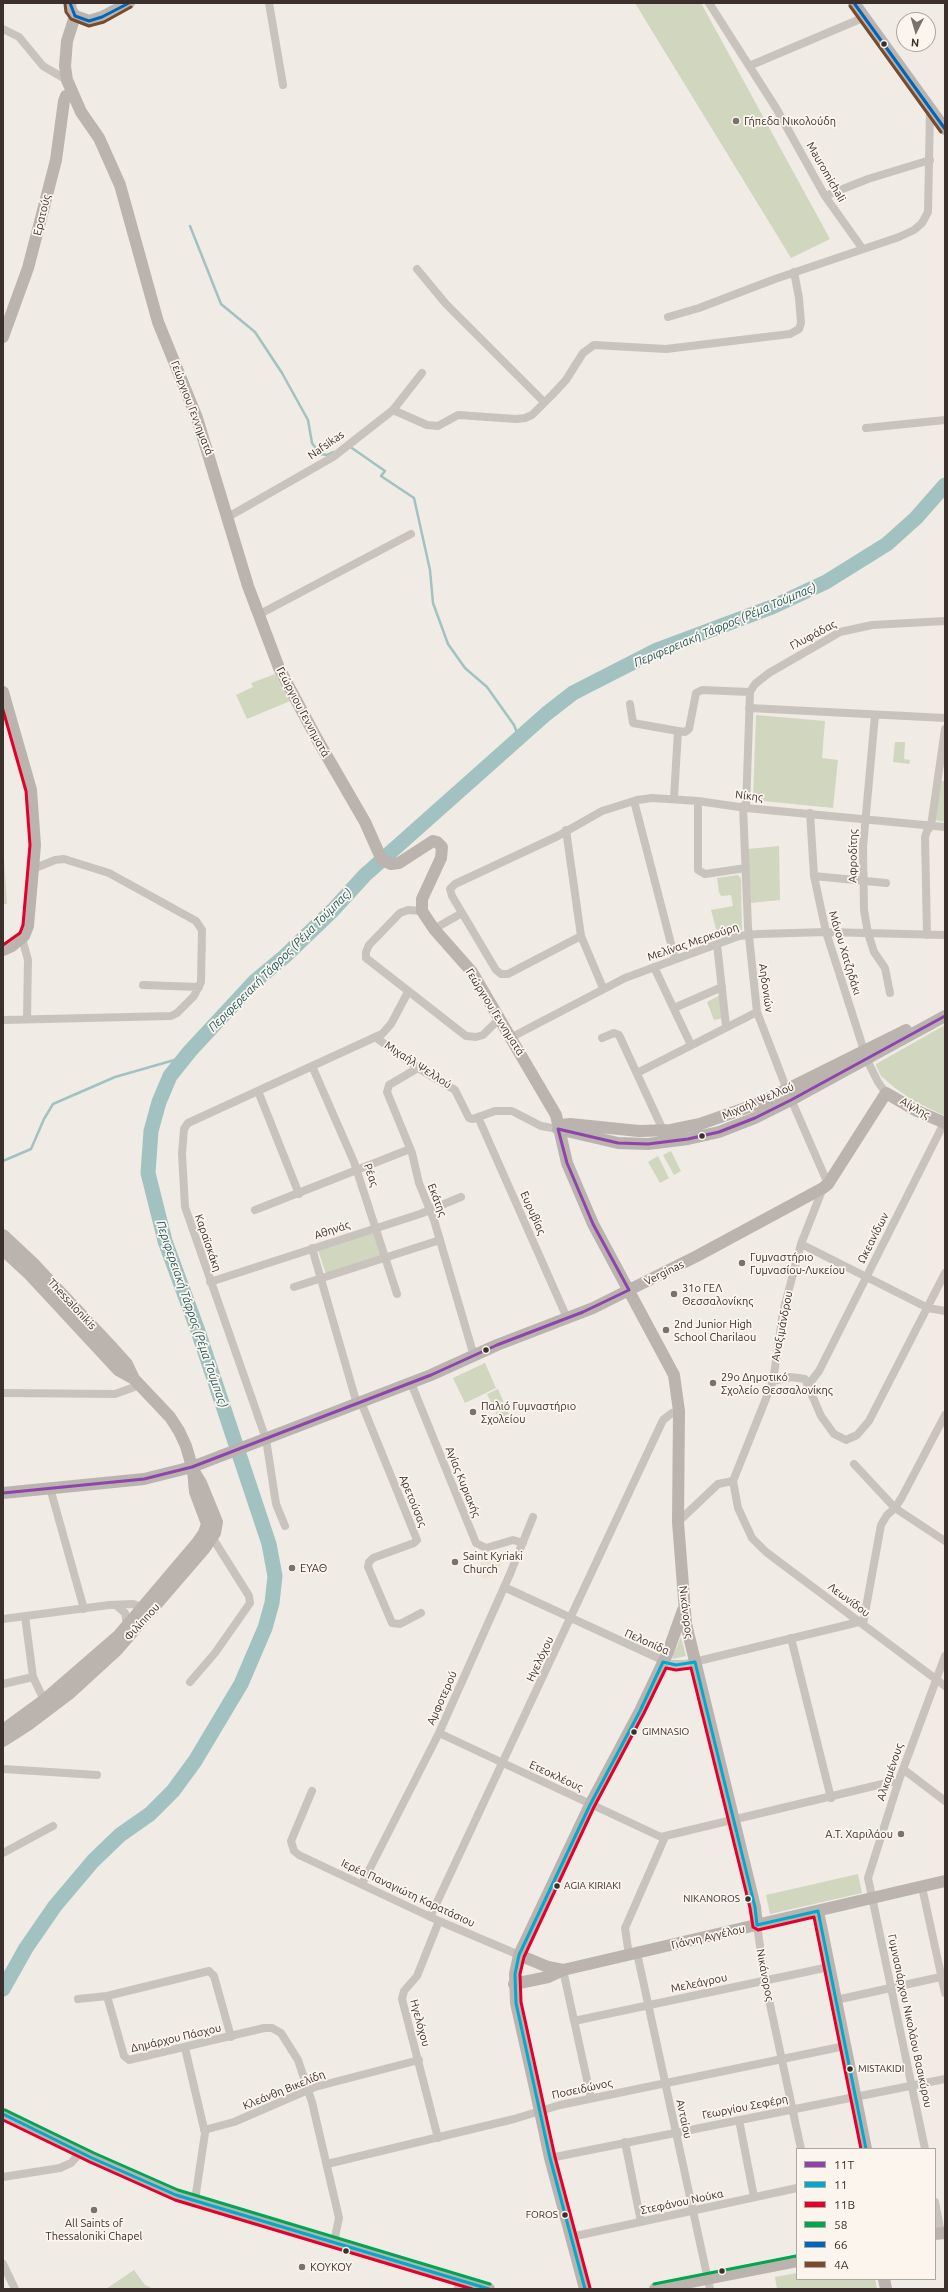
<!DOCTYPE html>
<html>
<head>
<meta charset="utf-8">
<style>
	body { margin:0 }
	#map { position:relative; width:948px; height:2292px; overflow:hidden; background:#f0ebe5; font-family:Ubuntu,sans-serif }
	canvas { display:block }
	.frame { position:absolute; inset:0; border:4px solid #3b302b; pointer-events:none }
	.legend { position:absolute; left:796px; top:2148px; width:140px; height:132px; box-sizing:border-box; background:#fbf5ee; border:1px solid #aea6a0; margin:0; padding:5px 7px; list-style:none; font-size:12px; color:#3b302b }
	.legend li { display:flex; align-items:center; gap:8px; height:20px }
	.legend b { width:20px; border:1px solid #aea6a0 }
	.north { position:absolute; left:896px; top:12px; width:40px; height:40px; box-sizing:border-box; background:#fbf5ee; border:1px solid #aea6a0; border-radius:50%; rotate:185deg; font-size:11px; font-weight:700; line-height:16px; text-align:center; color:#3b302b }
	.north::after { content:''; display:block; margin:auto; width:14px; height:18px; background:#7a716c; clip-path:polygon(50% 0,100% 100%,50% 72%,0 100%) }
</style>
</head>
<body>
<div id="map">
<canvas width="948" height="2292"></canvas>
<div class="frame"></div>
<ul class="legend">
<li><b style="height:5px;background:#8e44ad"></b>11Τ</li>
<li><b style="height:5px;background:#00a9ce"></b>11</li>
<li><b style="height:5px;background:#e4002b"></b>11Β</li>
<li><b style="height:5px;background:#00a651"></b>58</li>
<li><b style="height:5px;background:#0065bd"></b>66</li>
<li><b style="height:5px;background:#7a4b2a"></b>4Α</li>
</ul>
<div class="north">N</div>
</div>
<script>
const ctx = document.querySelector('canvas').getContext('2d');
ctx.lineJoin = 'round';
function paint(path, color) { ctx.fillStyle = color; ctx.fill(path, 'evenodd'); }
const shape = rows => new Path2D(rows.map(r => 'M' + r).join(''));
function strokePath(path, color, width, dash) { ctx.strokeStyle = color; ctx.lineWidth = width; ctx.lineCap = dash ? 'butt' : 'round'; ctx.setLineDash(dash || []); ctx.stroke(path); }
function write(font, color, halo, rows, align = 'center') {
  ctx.font = font + ' Ubuntu,sans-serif'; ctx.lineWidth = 3.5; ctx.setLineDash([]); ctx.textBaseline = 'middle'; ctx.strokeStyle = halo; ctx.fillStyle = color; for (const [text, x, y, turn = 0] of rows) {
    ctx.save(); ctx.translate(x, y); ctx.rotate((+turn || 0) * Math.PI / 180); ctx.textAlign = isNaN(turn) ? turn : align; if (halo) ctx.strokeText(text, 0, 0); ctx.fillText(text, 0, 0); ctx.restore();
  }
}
paint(shape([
	[635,3,701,3,830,239,791,258],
	[275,674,290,701,247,719,236,695,253,687,251,683],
	[756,715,825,721,822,758,838,760,833,808,753,800],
	[895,742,905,742,904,759,910,760,909,764,893,762],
	[937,781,945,781,945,822,934,820],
	[3,842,7,904,3,904],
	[779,846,780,900,750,903,748,849],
	[738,875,741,879,742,930,718,936,711,910,733,906,731,895,721,896,719,892,717,878],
	[722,994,724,1018,714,1020,707,1002],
	[945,1025,945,1116,914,1101,895,1088,881,1076,876,1066,876,1064],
	[671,1151,681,1171,674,1175,663,1155],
	[658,1156,669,1178,660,1183,648,1162],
	[376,1232,384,1256,326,1274,318,1250],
	[485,1363,496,1388,465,1403,453,1378],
	[498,1389,509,1414,499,1419,487,1394],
	[681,1637,686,1656,673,1659,672,1658],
	[858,1874,862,1893,770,1914,766,1895],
	[134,2270,145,2285,154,2289,106,2289],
	[797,2273,797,2279,875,2279,877,2289,777,2289,775,2277]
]), '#d1d6bf');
paint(shape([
	[499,1553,502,1563,499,1569,486,1579,478,1575,482,1555,489,1557]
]), '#eee3d5');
strokePath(shape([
	[190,226,221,304,255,332,282,373,308,420,312,443,320,454,327,455,333,452],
	[349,446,385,471,381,476,414,498,430,570,433,603,448,644,465,668,487,687,514,725,519,738],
	[3,1161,31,1149,44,1119,53,1104,115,1077,185,1057]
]), '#a1c2c1', 2.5);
strokePath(shape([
	[3,1989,26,1948,55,1906,93,1861,120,1835,150,1814,173,1791,195,1761,241,1684,265,1628,272,1603,275,1576,269,1544,198,1331,165,1241,148,1173,151,1131,159,1102,170,1076,190,1051,255,981,284,957,333,910,365,875,546,714,573,693,657,650,772,607,826,582,887,544,916,518,945,485]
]), '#a1c2c1', 15);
strokePath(shape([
	[269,3,283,85],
	[709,3,776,108,825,196,862,248],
	[3,29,19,37,43,66,67,80],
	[749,66,865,17],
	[825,196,868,179,930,160],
	[417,269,446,304,544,402],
	[668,317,699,308,775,279,899,237,914,230,922,223,928,212,930,110],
	[393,410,427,425,438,426,458,415,516,419,525,418,532,415,552,395,566,380,583,353,594,345,666,349,790,334,799,329,801,323,799,298,794,272],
	[866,428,945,420],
	[228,517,333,457,393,410,422,373],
	[258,615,411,534],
	[750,692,755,684,769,673,840,632,872,625,945,621],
	[630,704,633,723,678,731],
	[749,708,945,718],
	[875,715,863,847,864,910,868,933,874,952,885,968,890,993],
	[674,798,678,731,685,732,689,729,696,693,702,690,750,692,746,808],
	[634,801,675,959],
	[698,801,698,870,705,874,746,868],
	[743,806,748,927,757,1012,787,1090,828,1184],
	[810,813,814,876,826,932,867,1060,878,1082,886,1093],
	[566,830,581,936,603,988],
	[814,876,886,883],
	[422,911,408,910,400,913,369,945,366,952,366,958,466,1036,476,1037,483,1035,500,1018],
	[434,929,462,913],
	[927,935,925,837,927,831,931,826,945,729],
	[581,936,508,974,501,974,496,970,452,896,450,889,455,884,558,836,602,811,637,800,652,798,698,801,746,808,945,827],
	[22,938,28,960,27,1019],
	[717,944,726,1026],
	[654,967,691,1045],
	[143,985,199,987],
	[674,1008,722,987],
	[3,1020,171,1016,177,1013,194,996,201,982,202,930,196,921,109,873,64,859,55,860,33,869],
	[375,1037,418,1068,455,1090,469,1118,473,1119,495,1111,512,1111,541,1126,558,1129],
	[512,1037,625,978,739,936,759,934,826,932,945,935],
	[602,1038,614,1033,619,1035,663,1130],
	[312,1066,354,1162,397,1294],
	[418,1068,389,1085,387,1092,412,1153,419,1183,434,1220,474,1356],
	[637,1073,757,1012],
	[258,1091,299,1194],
	[478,1117,567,1318],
	[823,1188,801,1244,783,1312,773,1381,733,1481,738,1508,752,1538,766,1552,945,1686],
	[255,1210,410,1149],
	[801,1244,928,1308,945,1311],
	[312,1248,357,1404],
	[210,1282,420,1214,461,1197],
	[294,1287,440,1240],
	[773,1381,791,1377,805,1379,821,1416,834,1434,846,1440,857,1435,869,1421,945,1273],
	[411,1383,476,1543,486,1548,513,1540,523,1543],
	[809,1384,819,1371,944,1123],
	[3,1393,115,1394,140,1385],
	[361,1402,417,1540,414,1543,373,1558,369,1562,368,1567,392,1623,400,1624,421,1613],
	[854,1464,895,1508,902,1497,945,1415],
	[50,1488,84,1609],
	[678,1522,718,1484,733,1481],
	[285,1526,276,1504,266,1439,185,1207,182,1154,184,1129,188,1123,382,1034,391,1024,408,992],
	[504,1587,671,1664,686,1664,859,1622],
	[117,1606,125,1613,127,1625],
	[25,1616,33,1677,44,1700],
	[3,1619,109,1605,133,1604,142,1607],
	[863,1624,881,1525,887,1515,895,1508,945,1541],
	[791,1638,831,1798],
	[190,1682,215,1653,250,1603,249,1596,212,1537],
	[3,1684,33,1677],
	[439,1733,661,1837,899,1780],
	[3,1769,97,1775],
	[903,1769,945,1801],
	[312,1791,291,1841,294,1851,299,1855,439,1921,519,1955],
	[3,1853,53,1826],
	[362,1884,439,1733,510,1574,533,1517],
	[922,1887,945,1993],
	[430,1917,663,1420,672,1413],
	[757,1925,765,1981,801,2149],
	[637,1953,710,2289],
	[629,1955,625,1928,665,1837],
	[563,1970,591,2098],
	[107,1996,124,2056,129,2060,264,2028,272,2028,281,2033,298,2060,312,2102,339,2218,334,2242],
	[78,1999,107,1996,209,1971,214,1976,231,2037],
	[836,2000,945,1976],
	[574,2021,829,1967],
	[185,2048,205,2133,195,2200],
	[739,2120,754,2197],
	[204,2130,234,2122,315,2087,419,2060],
	[438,2138,402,1999,404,1991,417,1976,439,1921],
	[625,2142,641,2222],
	[925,2149,868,1878,899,1780,945,1656],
	[550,2158,945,2079],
	[327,2164,514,2119,560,2105,845,2046],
	[3,2177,60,2168,71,2163,80,2153],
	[935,2202,941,2233],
	[571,2237,797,2188],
	[3,2264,15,2289],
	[458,2289,459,2281]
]), '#c9c3be', 8);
strokePath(shape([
	[70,3,71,10,75,16,89,21,102,17,129,3],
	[854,3,945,129],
	[75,16,67,41,65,66,67,80,81,112,99,138,120,185,158,322,197,418,248,586,279,668,317,739,365,822,382,860,391,864,399,863,433,841,437,842,442,847,441,858,422,899,422,911,434,929,472,972,556,1115,567,1163,593,1224,674,1375,679,1411,678,1522,686,1624,755,1907,757,1925],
	[3,337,28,268,40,222,56,160,64,101,66,96,73,96],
	[3,692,31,790,35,845,28,926,24,936,12,946,3,950],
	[558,1129,618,1143,648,1144,688,1139,719,1132,755,1118,791,1100,945,1016],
	[558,1129,561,1125,570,1124,639,1131,671,1130,700,1124,757,1104,906,1030],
	[3,1235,35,1265,110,1345,127,1364,134,1379],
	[3,1250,28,1273,118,1370,134,1379,170,1417,179,1431,186,1446,193,1470,195,1492,207,1524,204,1533,197,1543,119,1635,44,1700,3,1730],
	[3,1493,144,1479,192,1467,431,1375,497,1345,593,1308,697,1256,823,1188,828,1184,886,1093,917,1111,945,1123],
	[3,1741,28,1725,69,1694,117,1650,205,1548,215,1533,217,1522,201,1483,193,1470],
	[818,1911,866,2149],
	[519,1955,548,1967,563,1970,945,1881],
	[514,1984,548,1977,563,1970],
	[3,2114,92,2158,176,2195,489,2289],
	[935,2234,945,2233],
	[884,2279,886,2289],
	[585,2289,550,2158,535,2088,516,2003,515,1974,519,1955,590,1805,640,1711,668,1652,683,1610],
	[655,2289,797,2261]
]), '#bab3ae', 12);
strokePath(shape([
	[558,1129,618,1143,648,1144,688,1139,719,1132,755,1118,791,1100,945,1016],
	[558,1129,567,1163,593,1224,629,1290],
	[3,1493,144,1479,192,1467,431,1375,497,1345,583,1312,629,1290]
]), '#8e44ad', 3);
strokePath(shape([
	[3,2114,92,2158,176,2195,489,2289],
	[585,2289,550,2158,516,2003,515,1974,519,1955,590,1805,640,1711,663,1662,676,1665,695,1662,755,1907,757,1925,818,1911,866,2149]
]), '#00a9ce', 3);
strokePath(shape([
	[3,710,26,791,30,845,23,925,20,933,3,945],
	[3,2120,90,2162,175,2200,472,2289],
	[590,2288,555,2157,521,2002,520,1974,524,1957,594,1807,644,1713,666,1668,676,1670,691,1668,750,1908,753,1927,758,1930,814,1917,861,2149]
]), '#e4002b', 3);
strokePath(shape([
	[5,2110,94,2153,178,2190,490,2284],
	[654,2284,796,2256]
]), '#00a651', 3);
strokePath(shape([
	[70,3,75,16,89,21,102,17,129,3],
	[854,3,945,129]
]), '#0065bd', 3);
strokePath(shape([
	[65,4,66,12,71,19,89,26,104,22,131,7],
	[850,6,941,132]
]), '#7a4b2a', 3);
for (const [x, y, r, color] of [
	[884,44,3.5,"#3b302b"],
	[736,121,4,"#7a716c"],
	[702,1136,3.5,"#3b302b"],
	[742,1263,4,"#7a716c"],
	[674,1294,4,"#7a716c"],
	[666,1330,4,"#7a716c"],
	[486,1350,3.5,"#3b302b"],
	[713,1383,4,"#7a716c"],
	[473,1412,4,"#7a716c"],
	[455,1562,4,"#7a716c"],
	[292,1568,4,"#7a716c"],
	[634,1732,3.5,"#3b302b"],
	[901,1834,4,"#7a716c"],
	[557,1886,3.5,"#3b302b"],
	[748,1899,3.5,"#3b302b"],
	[850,2069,3.5,"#3b302b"],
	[94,2210,4,"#7a716c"],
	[565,2215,3.5,"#3b302b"],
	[346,2251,3.5,"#3b302b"],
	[302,2267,4,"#7a716c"],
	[722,2271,3.5,"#3b302b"]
]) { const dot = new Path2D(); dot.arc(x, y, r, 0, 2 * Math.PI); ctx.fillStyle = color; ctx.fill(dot); strokePath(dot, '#fbf5ee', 1.5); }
write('10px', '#3b302b', '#fbf5ee', [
	["GIMNASIO",642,1732],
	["AGIA KIRIAKI",564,1886],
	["NIKANOROS",740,1899,"right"],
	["MISTAKIDI",858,2069],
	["FOROS",558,2215,"right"]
], 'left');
write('11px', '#3b302b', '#fbf5ee', [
	["Γήπεδα Νικολούδη",744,121],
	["Γυμναστήριο",750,1257],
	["Γυμνασίου-Λυκείου",750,1270],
	["31ο ΓΕΛ",682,1288],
	["Θεσσαλονίκης",682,1301],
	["2nd Junior High",674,1324],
	["School Charilaou",674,1337],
	["29ο Δημοτικό",721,1377],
	["Σχολείο Θεσσαλονίκης",721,1390],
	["Παλιό Γυμναστήριο",481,1406],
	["Σχολείου",481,1419],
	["Saint Kyriaki",463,1556],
	["Church",463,1569],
	["ΕΥΑΘ",300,1568],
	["Α.Τ. Χαριλάου",893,1834,"right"],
	["All Saints of",94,2223,"center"],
	["Thessaloniki Chapel",94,2236,"center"],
	["ΚΟΥΚΟΥ",310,2267]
], 'left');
write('11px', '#3b302b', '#fbf5ee', [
	["Mauromichali",826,172,60],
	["Ερατούς",42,215,-76],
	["Γεώργιου Γεννηματά",192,408,69],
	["Nafsikas",326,445,-35],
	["Γλυφάδας",813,635,-28],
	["Γεώργιου Γεννηματά",303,712,62],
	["Νίκης",749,796,7],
	["Αφροδίτης",853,856,-89],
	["Μελίνας Μερκούρη",693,942,-19],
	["Μάνου Χατζηδάκι",845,953,73],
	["Αηδονιών",766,988,82],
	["Γεώργιου Γεννηματά",495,1012,58],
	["Μιχαήλ Ψελλού",418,1065,33],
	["Μιχαήλ Ψελλού",758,1101,-23],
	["Αίγλης",915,1108,30],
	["Ρέας",371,1175,71],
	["Εκάτης",437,1200,69],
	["Ευρυβίας",533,1213,66],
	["Αθηνάς",332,1230,-18],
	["Ωκεανίδων",873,1238,-63],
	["Καραϊσκάκη",208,1243,71],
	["Verginas",664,1273,-26],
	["Thessalonikis",72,1304,47],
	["Αναξιμάνδρου",782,1326,-79],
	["Αγίας Κυριακής",463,1482,68],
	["Αρετούσας",413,1501,68],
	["Λεωνίδου",849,1600,37],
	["Νικάνορος",686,1612,83],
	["Φιλίππου",142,1622,-48],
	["Πελοπίδα",647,1642,24],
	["Ηγελόχου",540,1659,-65],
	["Αμφοτερού",442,1698,-66],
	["Αλκαμένους",890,1772,-71],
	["Ετεοκλέους",556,1776,25],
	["Ιερέα Παναγιώτη Καρατάσιου",408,1893,25],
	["Γιάννη Αγγέλου",708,1937,-13],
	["Νικάνορος",765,1975,79],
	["Μελεάγρου",699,1983,-12],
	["Γυμνασιάρχου Νικολάου Βασικύρου",910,2021,78],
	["Ηγελόχου",420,2023,75],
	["Δημάρχου Πάσχου",176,2038,-13],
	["Ποσειδώνος",582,2089,-12],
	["Κλεάνθη Βικελίδη",284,2090,-22],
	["Γεωργίου Σεφέρη",745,2107,-11],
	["Ανταίου",684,2119,78],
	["Στεφάνου Νούκα",682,2202,-12]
]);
write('italic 12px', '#1f5a5e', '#fbf5ee', [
	["Περιφερειακή Τάφρος (Ρέμα Τούμπας)",725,625,-23],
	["Περιφερειακή Τάφρος (Ρέμα Τούμπας)",280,960,-45],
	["Περιφερειακή Τάφρος (Ρέμα Τούμπας)",192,1314,71]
]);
</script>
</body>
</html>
